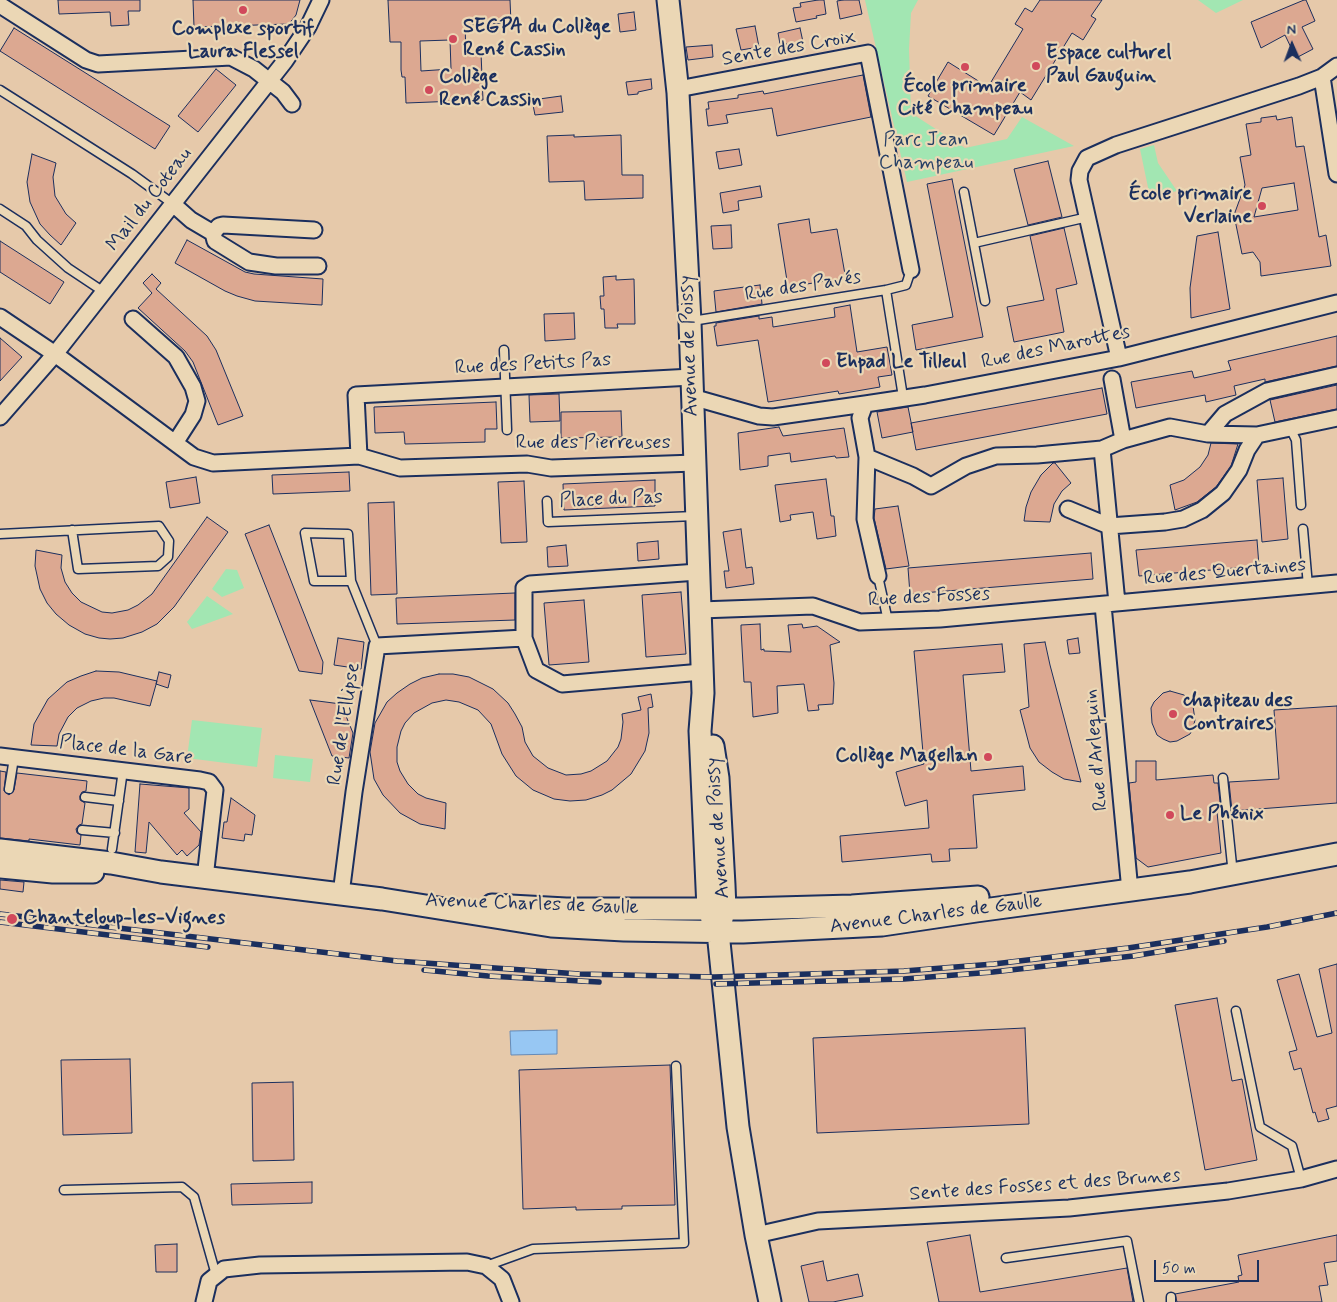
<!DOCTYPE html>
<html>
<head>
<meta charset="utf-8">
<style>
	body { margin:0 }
	#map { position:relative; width:1337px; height:1302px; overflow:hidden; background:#e6c9aa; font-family:Mynerve,sans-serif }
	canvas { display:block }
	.north { position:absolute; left:1267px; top:20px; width:50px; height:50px; -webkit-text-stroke:4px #ebd7b5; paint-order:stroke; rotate:358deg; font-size:14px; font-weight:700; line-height:20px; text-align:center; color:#1b2f5e }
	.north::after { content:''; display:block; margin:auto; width:18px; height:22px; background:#1b2f5e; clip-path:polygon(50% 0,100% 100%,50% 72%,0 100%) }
	.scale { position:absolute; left:1154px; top:1260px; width:105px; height:22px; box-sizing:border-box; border:2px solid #1b2f5e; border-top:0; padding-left:6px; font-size:15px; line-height:18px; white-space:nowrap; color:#1b2f5e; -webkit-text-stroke:4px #ebd7b5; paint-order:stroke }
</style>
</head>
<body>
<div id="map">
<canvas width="1337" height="1302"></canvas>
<div class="north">N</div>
<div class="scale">50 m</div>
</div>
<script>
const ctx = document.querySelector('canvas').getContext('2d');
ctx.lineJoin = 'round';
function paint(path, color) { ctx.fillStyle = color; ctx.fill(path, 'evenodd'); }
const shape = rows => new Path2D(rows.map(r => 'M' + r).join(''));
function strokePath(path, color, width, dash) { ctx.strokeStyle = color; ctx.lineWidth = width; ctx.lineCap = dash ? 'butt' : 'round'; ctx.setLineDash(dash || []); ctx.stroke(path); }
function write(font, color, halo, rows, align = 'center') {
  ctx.font = font + ' Mynerve,sans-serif'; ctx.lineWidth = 4.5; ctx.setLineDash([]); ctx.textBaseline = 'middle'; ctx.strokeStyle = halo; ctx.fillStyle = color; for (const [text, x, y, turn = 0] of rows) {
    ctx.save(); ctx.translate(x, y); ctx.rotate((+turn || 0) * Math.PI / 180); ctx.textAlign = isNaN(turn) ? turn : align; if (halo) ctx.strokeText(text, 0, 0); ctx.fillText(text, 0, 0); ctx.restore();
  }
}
paint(shape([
	[865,0,918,0,911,13,909,49,911,113,965,148,1007,139,1022,117,1074,146,907,182],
	[1198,0,1243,0,1216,13],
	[1154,145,1158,163,1177,191,1150,197,1140,149],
	[226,569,237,570,244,588,222,597,212,589],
	[207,596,233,614,192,629,187,622],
	[192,720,262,728,257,767,187,758],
	[275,755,313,759,310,782,273,778]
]), '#a2e6b2');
const water = shape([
	[557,1030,557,1054,511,1055,510,1031,557,1030]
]);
paint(water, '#97c7f3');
strokePath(water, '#658ab7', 1);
const building = shape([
	[58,0,140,0,140,11,128,11,129,25,111,26,110,12,59,14,58,0],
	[193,0,300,0,296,15,289,24,194,27,193,0],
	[388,0,510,0,511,23,465,25,466,54,481,53,483,100,406,103,405,77,402,77,401,70,401,42,390,42,388,0],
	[450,40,451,69,421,71,420,41,450,40],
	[818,0,824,0,826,14,816,16,817,18,796,22,793,8,801,7,800,3,818,0],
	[843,0,859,0,862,14,840,19,837,1,843,0],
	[1040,0,1102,0,1091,16,1096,19,1083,40,1072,33,1031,100,1020,92,994,135,928,96,948,62,988,87,1023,29,1015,24,1025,8,1032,12,1040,0],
	[1304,0,1306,0,1315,21,1302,27,1313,49,1296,58,1285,35,1261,48,1251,22,1304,0],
	[634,12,636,30,620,32,618,14,634,12],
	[755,26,759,47,741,50,736,29,755,26],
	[14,28,170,126,155,149,0,51,14,28],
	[800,28,803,42,787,46,786,43,780,44,778,33,800,28],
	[712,45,713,57,688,60,686,47,712,45],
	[216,69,236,85,198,132,178,116,216,69],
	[863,75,871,117,777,136,772,108,726,115,728,123,708,126,706,109,709,109,708,102,738,98,738,95,763,91,764,94,863,75],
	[651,79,652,89,638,92,638,94,628,95,626,82,651,79],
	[561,96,563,112,535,115,532,100,561,96],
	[1276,116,1277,120,1292,117,1296,147,1304,146,1319,237,1326,235,1331,266,1261,276,1260,262,1253,252,1242,254,1234,215,1245,185,1240,157,1251,155,1246,124,1261,122,1261,118,1276,116],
	[1294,183,1298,210,1254,217,1262,188,1294,183],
	[574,135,574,137,621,135,622,175,643,175,643,198,585,200,584,181,549,182,547,136,574,135],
	[739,149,742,165,719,169,716,152,739,149],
	[32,154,56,163,53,177,55,196,66,214,76,223,61,245,50,235,40,224,30,202,27,182,32,154],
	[1048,161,1062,217,1028,225,1014,169,1048,161],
	[952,179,983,337,916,350,912,325,953,317,927,184,952,179],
	[760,186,762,197,738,201,739,210,723,213,720,193,760,186],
	[809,219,811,233,837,229,846,280,833,282,832,280,788,287,778,224,809,219],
	[731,225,732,248,713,249,711,226,731,225],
	[1064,228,1077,284,1056,289,1064,332,1014,342,1007,307,1044,300,1030,236,1064,228],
	[1218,232,1230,309,1191,318,1190,288,1197,236,1218,232],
	[187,240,245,272,254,274,323,279,322,305,255,301,237,296,225,291,175,263,187,240],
	[0,241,64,282,50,304,0,272,0,241],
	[152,274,161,283,156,289,207,336,216,350,243,416,218,425,193,362,185,351,138,308,152,293,143,283,152,274],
	[616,276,616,280,634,279,635,324,617,324,618,328,605,328,604,309,601,309,600,296,604,296,603,277,616,276],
	[760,285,762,304,716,312,714,291,760,285],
	[850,305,857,352,887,347,892,375,878,377,880,387,839,394,838,391,768,402,758,340,717,346,714,326,716,326,716,323,759,316,759,319,772,317,773,327,835,317,834,308,850,305],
	[574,313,575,339,545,341,544,314,574,313],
	[1337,336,1337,366,1265,382,1265,379,1234,386,1236,395,1206,402,1205,395,1136,408,1131,382,1192,371,1194,378,1231,370,1228,361,1337,336],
	[0,338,22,357,0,381,0,338],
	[1337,385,1337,409,1275,422,1270,400,1337,385],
	[1102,388,1107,414,916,450,911,423,1102,388],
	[559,394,560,421,530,422,529,395,559,394],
	[496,402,497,429,485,429,485,442,405,444,404,432,375,433,374,407,496,402],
	[908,407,913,432,882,438,877,412,908,407],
	[621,411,622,437,561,438,561,412,621,411],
	[779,427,783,436,844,428,849,457,836,458,835,456,791,462,790,453,768,456,768,466,740,470,738,433,779,427],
	[1211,443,1238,444,1231,466,1216,487,1197,502,1175,510,1170,485,1184,480,1200,467,1208,455,1211,443],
	[1053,463,1055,463,1071,483,1062,491,1054,504,1050,522,1024,521,1026,507,1031,492,1041,475,1053,463],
	[349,472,350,491,273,494,272,475,349,472],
	[196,477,200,503,170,508,166,482,196,477],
	[1283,478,1288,539,1262,542,1257,480,1283,478],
	[826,479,831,516,834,516,836,536,817,539,813,512,790,515,791,520,780,522,775,485,826,479],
	[655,480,655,506,564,510,563,484,655,480],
	[524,481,527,542,501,543,498,482,524,481],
	[394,502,397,594,371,595,368,503,394,502],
	[898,506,909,566,886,569,874,518,875,509,898,506],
	[207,517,228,532,174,607,157,624,142,632,123,638,110,639,99,638,85,634,69,625,56,614,47,603,40,589,35,566,36,550,62,555,61,568,65,582,72,593,81,602,102,612,112,613,128,610,138,605,152,594,207,517],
	[269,525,323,662,322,674,299,671,245,534,269,525],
	[741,529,746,568,752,567,754,584,726,588,724,571,729,571,723,532,741,529],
	[1257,540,1259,566,1139,576,1136,550,1257,540],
	[658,541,659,559,638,561,637,543,658,541],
	[566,545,568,566,548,567,547,547,566,545],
	[1091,553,1093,579,910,594,908,568,1091,553],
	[681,592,686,654,646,657,642,595,681,592],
	[515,593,515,620,397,624,396,598,515,593],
	[584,600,589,662,549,665,544,603,584,600],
	[760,624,761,650,764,649,764,651,791,652,788,625,802,624,803,628,817,626,840,642,830,645,834,683,833,704,818,705,819,710,808,711,804,684,777,686,778,713,753,717,751,682,744,682,741,629,741,625,760,624],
	[338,638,364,642,361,669,334,665,338,638],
	[1078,638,1080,653,1069,654,1067,640,1078,638],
	[1045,642,1050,665,1081,782,1064,779,1052,772,1039,762,1030,748,1020,710,1029,707,1024,644,1045,642],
	[1002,644,1005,672,963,675,971,771,1023,766,1025,790,973,795,977,848,949,849,950,861,932,862,931,854,842,862,840,836,929,828,927,800,905,806,896,772,924,764,914,651,1002,644],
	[96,671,119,672,157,681,150,706,114,698,104,698,91,701,77,708,68,717,59,734,57,746,31,745,34,724,48,699,67,682,81,676,96,671],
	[159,672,171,675,168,688,156,684,159,672],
	[439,674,453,674,469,677,493,689,508,703,515,714,522,727,525,742,533,756,548,768,566,775,581,774,591,771,607,761,618,747,621,739,623,722,622,714,641,710,638,697,651,694,653,707,648,708,649,733,645,751,631,774,612,790,602,795,586,800,570,801,554,799,533,790,516,776,502,754,491,724,478,710,459,702,446,700,432,703,414,713,405,723,401,731,397,747,397,762,400,771,408,784,418,794,426,798,446,803,445,829,420,824,400,813,383,795,374,779,370,752,375,723,387,702,397,693,410,684,422,678,439,674],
	[1170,691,1184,695,1189,699,1193,706,1195,720,1193,728,1190,734,1177,741,1170,742,1163,739,1157,735,1152,723,1151,708,1154,702,1163,693,1170,691],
	[310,700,341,704,353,733,349,758,332,756,310,700],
	[1337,706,1337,803,1232,811,1229,782,1279,779,1274,710,1337,706],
	[1136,761,1156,761,1156,780,1213,775,1214,783,1218,783,1221,811,1217,812,1221,853,1148,867,1136,858,1129,783,1136,782,1136,761],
	[0,771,6,772,4,791,9,795,14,790,17,773,87,781,86,791,82,792,80,796,80,800,85,803,82,824,79,825,76,829,77,833,81,835,80,845,29,839,29,841,0,838,0,771],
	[140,784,189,788,189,809,184,813,201,832,199,845,187,856,182,850,177,855,149,822,146,853,135,852,140,784],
	[231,798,255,815,252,835,245,834,244,841,222,838,224,822,227,822,231,798],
	[0,880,24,882,23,892,0,889,0,880],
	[1337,964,1337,1106,1326,1109,1329,1119,1318,1122,1315,1112,1313,1113,1301,1068,1294,1070,1289,1052,1297,1050,1277,980,1299,974,1317,1037,1332,1033,1319,969,1337,964],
	[1217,998,1232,1081,1242,1079,1257,1160,1205,1170,1175,1005,1217,998],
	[1025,1028,1029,1124,817,1133,813,1038,1025,1028],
	[130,1059,132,1133,63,1135,61,1060,130,1059],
	[670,1065,675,1205,622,1206,622,1209,576,1210,576,1207,523,1209,519,1070,670,1065],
	[293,1082,294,1160,253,1161,252,1083,293,1082],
	[312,1182,312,1203,232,1205,231,1184,312,1182],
	[970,1235,980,1292,1127,1268,1133,1302,939,1302,927,1242,970,1235],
	[1337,1235,1337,1261,1324,1263,1328,1285,1319,1286,1322,1302,1177,1302,1175,1294,1239,1282,1238,1276,1242,1275,1238,1255,1337,1235],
	[177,1244,177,1272,156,1272,155,1245,177,1244],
	[823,1261,827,1281,858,1274,863,1296,833,1302,809,1302,801,1266,823,1261]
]);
paint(building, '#dca891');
strokePath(building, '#1b2f5e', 1);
const lane = shape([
	[0,90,132,174,173,204],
	[964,192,985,301],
	[0,209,26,226,37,240,68,268,104,292],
	[974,243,1088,217],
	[886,290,903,397],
	[692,321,886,290,906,285,911,270],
	[504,350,507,430],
	[1290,428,1296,440,1301,505],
	[547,501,548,522,695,516],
	[1303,529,1308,586],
	[0,534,159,526,169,541,168,557,158,566,78,569,72,530],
	[878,576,888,621],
	[351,581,314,581,305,533,348,534,351,581,377,646],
	[1223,778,1232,865],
	[9,789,14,758],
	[85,797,119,801],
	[82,830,115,833],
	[112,849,123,770],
	[1236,1011,1260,1127,1292,1146,1301,1179],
	[64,1190,182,1187,194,1197,216,1275],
	[1006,1258,1127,1241,1139,1302],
	[486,1266,533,1249,684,1243,676,1066],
	[1171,1297,1171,1302]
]);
const street = shape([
	[0,5,86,60,98,64,231,57,254,69,283,92,292,104],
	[1322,77,1337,174],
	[678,89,868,53,911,270],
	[173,204,191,220,213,233],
	[314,230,223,225,219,226,213,233,215,241,249,262,276,266,318,266],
	[0,317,55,354,194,457,213,463,359,456,400,468,527,464,551,468,695,463],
	[133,319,176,357,193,387,197,401,193,415,175,443],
	[1119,358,1079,180,1080,171,1087,158,1116,145,1299,86,1322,77,1337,66],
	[1112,379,1123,440,1102,449,1117,603],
	[692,397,759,416,773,417,865,404,925,395,1119,358,1337,303],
	[865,404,860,418,867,457,865,519,878,576],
	[0,417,55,354,285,61,308,27,321,0],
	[1208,434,1225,414,1267,391,1337,375],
	[1123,440,1170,427,1208,434,1257,435],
	[359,456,356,395,692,377],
	[867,457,913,476,931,486,966,466,996,456,1037,455,1102,449],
	[1068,509,1109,526,1165,522,1183,519,1202,510,1223,493,1239,470,1247,450,1257,435,1337,418],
	[698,572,530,584,524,588,524,638,536,670,562,684,702,672],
	[1103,605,1130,891],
	[700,610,813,606,860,622,940,619,1337,583],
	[0,756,200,780,209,782,215,790,205,878],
	[341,894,354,792,377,646,524,638],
	[756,1235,818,1221,1069,1208,1228,1191,1301,1179,1337,1169],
	[204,1302,209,1281,224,1269,260,1265,467,1262,486,1266,502,1279,511,1302]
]);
const secondary = shape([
	[668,0,678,93,690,322,703,693,700,731,708,909,718,932,738,1127,756,1235,770,1302],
	[713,746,718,778,724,885,725,909,721,922],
	[0,850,111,863,161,872,382,899,551,926,624,930,743,932,882,925,976,911,1190,882,1337,854],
	[0,867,53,872,93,872],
	[492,905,566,909,742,909,852,906,978,897]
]);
strokePath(lane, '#1b2f5e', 11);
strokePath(street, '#1b2f5e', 19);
strokePath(secondary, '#1b2f5e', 25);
strokePath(lane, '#ebd7b5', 8);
strokePath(street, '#ebd7b5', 15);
strokePath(secondary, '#ebd7b5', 21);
const rail = shape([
	[0,914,397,961,579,974,714,977,904,971,994,964,1128,948,1267,927,1337,913],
	[0,922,208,947],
	[424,970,488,976,599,982],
	[716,984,904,979,993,972,1133,956,1224,941]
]);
strokePath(rail, '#1b2f5e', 5.5);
strokePath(rail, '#ebd7b5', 4, [11]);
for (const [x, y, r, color] of [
	[243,10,5,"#d1495b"],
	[453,39,5,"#d1495b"],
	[1036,66,5,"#d1495b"],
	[965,67,5,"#d1495b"],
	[429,90,5,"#d1495b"],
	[1262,206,5,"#d1495b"],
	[826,363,5,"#d1495b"],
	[1173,714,5,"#d1495b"],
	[988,757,5,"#d1495b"],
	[1170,815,5,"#d1495b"],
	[12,919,6,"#d1495b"]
]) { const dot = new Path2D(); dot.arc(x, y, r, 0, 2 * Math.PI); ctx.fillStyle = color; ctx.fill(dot); strokePath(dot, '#ebd7b5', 2); }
write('bold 20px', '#1b2f5e', '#ebd7b5', [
	["SEGPA du Collège",463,28],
	["René Cassin",463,51],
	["Complexe sportif",243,30,"center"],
	["Laura Flessel",243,53,"center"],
	["Espace culturel",1046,54],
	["Paul Gauguin",1046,77],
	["Collège",439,78],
	["René Cassin",439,101],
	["École primaire",965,87,"center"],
	["Cité Champeau",965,110,"center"],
	["École primaire",1252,195,"right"],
	["Verlaine",1252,218,"right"],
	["Ehpad Le Tilleul",836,363],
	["chapiteau des",1183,702],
	["Contraires",1183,725],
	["Collège Magellan",978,757,"right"],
	["Le Phénix",1180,815],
	["Chanteloup-les-Vignes",23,919]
], 'left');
write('20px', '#1b2f5e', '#ebd7b5', [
	["Sente des Croix",789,49,-10],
	["Mail du Coteau",150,200,-52],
	["Rue des Pavés",803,287,-9],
	["Avenue de Poissy",690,346,-92],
	["Rue des Marottes",1056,348,-12],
	["Rue des Petits Pas",533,365,-3],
	["Rue des Pierreuses",593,444],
	["Place du Pas",611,500,-2],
	["Rue des Quertaines",1225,573,-5],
	["Rue des Fosses",929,598,-3],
	["Rue de l'Ellipse",345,724,-81],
	["Rue d'Arlequin",1097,750,-95],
	["Place de la Gare",126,751,7],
	["Avenue de Poissy",719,828,-94],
	["Avenue Charles de Gaulle",532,905,2],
	["Avenue Charles de Gaulle",936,915,-7],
	["Sente des Fosses et des Brunes",1045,1186,-4]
]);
write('20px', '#284166', '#ebd7b5', [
	["Parc Jean",926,141],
	["Champeau",926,164]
]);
</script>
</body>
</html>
